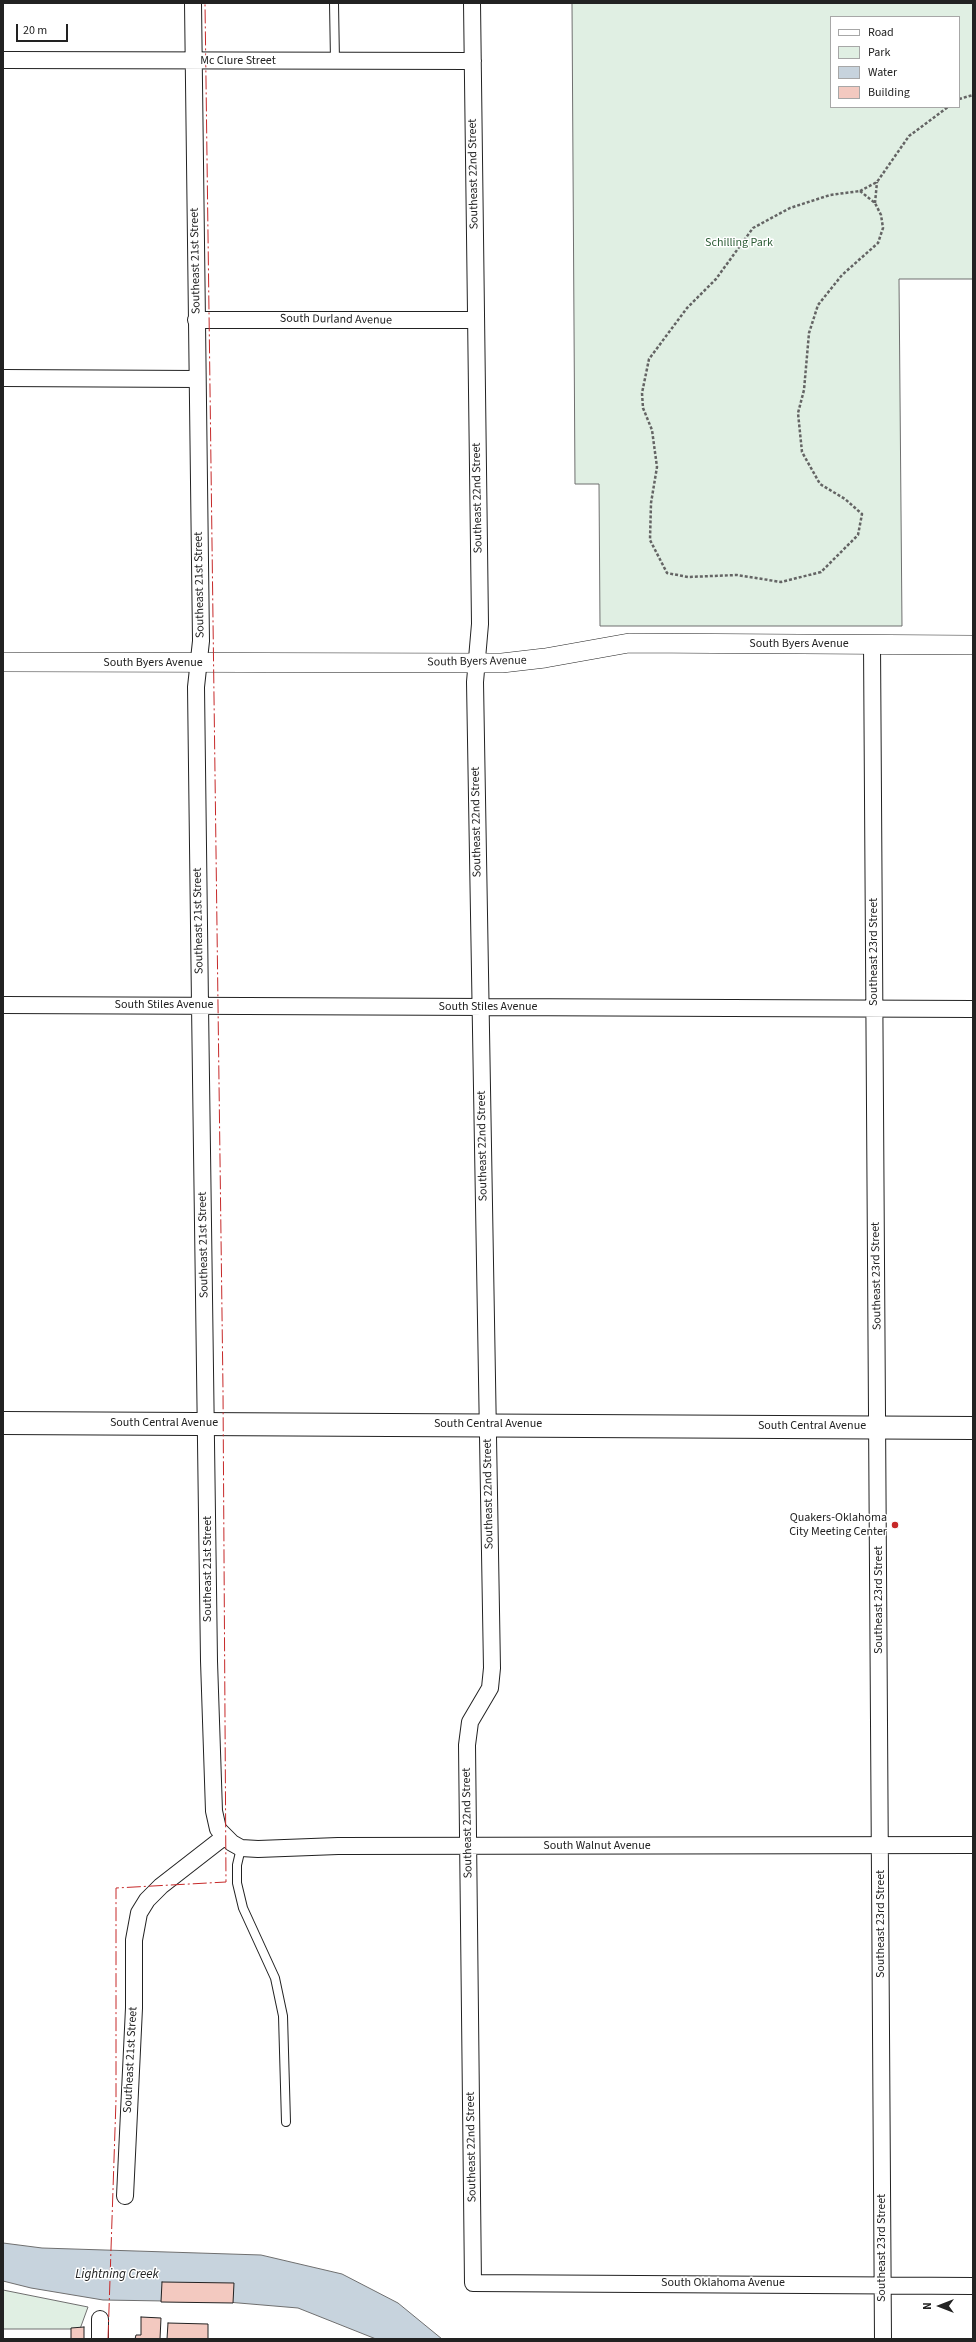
<!DOCTYPE html>
<html>
<head>
<meta charset="utf-8">
<style>
	body { margin:0 }
	#map { position:relative; width:976px; height:2342px; overflow:hidden; background:#fff; font-family:"Source Sans 3",sans-serif }
	canvas { display:block }
	.frame { position:absolute; inset:0; border:4px solid #222; pointer-events:none }
	.legend { position:absolute; left:830px; top:16px; width:130px; height:92px; box-sizing:border-box; background:#fff; border:1px solid #a7a7a7; margin:0; padding:5px 7px; list-style:none; font-size:12px; color:#222 }
	.legend li { display:flex; align-items:center; gap:8px; height:20px }
	.legend b { width:20px; border:1px solid #a7a7a7 }
	.north { position:absolute; left:920px; top:2286px; width:40px; height:40px; -webkit-text-stroke:3px #fff; paint-order:stroke; rotate:270deg; font-size:11px; font-weight:700; line-height:16px; text-align:center; color:#222 }
	.north::after { content:''; display:block; margin:auto; width:14px; height:18px; background:#222; clip-path:polygon(50% 0,100% 100%,50% 72%,0 100%) }
	.scale { position:absolute; left:16px; top:24px; width:52px; height:18px; box-sizing:border-box; border:2px solid #222; border-top:0; padding-left:5px; font-size:12px; line-height:14px; white-space:nowrap; color:#222; -webkit-text-stroke:3px #fff; paint-order:stroke }
</style>
</head>
<body>
<div id="map">
<canvas width="976" height="2342"></canvas>
<div class="frame"></div>
<ul class="legend">
<li><b style="height:5px;background:#fff"></b>Road</li>
<li><b style="height:11px;background:#e0efe3"></b>Park</li>
<li><b style="height:11px;background:#c7d3dd"></b>Water</li>
<li><b style="height:11px;background:#f3c9c0"></b>Building</li>
</ul>
<div class="north">N</div>
<div class="scale">20 m</div>
</div>
<script>
const ctx = document.querySelector('canvas').getContext('2d');
ctx.lineJoin = 'round';
function paint(path, color) { ctx.fillStyle = color; ctx.fill(path, 'evenodd'); }
const shape = rows => new Path2D(rows.map(r => 'M' + r).join(''));
function strokePath(path, color, width, dash) { ctx.strokeStyle = color; ctx.lineWidth = width; ctx.lineCap = dash ? 'butt' : 'round'; ctx.setLineDash(dash || []); ctx.stroke(path); }
function write(font, color, halo, rows, align = 'center') {
  ctx.font = font + ' "Source Sans 3",sans-serif'; ctx.lineWidth = 3; ctx.setLineDash([]); ctx.textBaseline = 'middle'; ctx.strokeStyle = halo; ctx.fillStyle = color; for (const [text, x, y, turn = 0] of rows) {
    ctx.save(); ctx.translate(x, y); ctx.rotate((+turn || 0) * Math.PI / 180); ctx.textAlign = isNaN(turn) ? turn : align; if (halo) ctx.strokeText(text, 0, 0); ctx.fillText(text, 0, 0); ctx.restore();
  }
}
const green = shape([
	[572,3,973,3,973,279,899,279,902,626,600,626,599,484,575,484,572,3],
	[831,17,959,17,959,107,831,107,831,17],
	[3,2290,88,2307,80,2329,3,2329,3,2290]
]);
paint(green, '#e0efe3');
strokePath(green, '#6f6f6f', 1);
const water = shape([
	[3,2243,42,2248,261,2255,342,2274,398,2303,442,2339,376,2339,298,2308,227,2302,103,2300,31,2288,3,2281,3,2243]
]);
paint(water, '#c7d3dd');
strokePath(water, '#6f6f6f', 1);
const building = shape([
	[162,2282,234,2283,233,2303,161,2302,162,2282],
	[141,2317,161,2318,160,2339,135,2339,136,2335,141,2335,141,2317],
	[168,2323,208,2324,208,2339,167,2339,168,2323],
	[84,2327,84,2339,71,2339,71,2328,84,2327]
]);
paint(building, '#f3c9c0');
strokePath(building, '#222', 1);
const service = shape([
	[334,3,335,61],
	[241,1848,237,1865,237,1883,243,1908,275,1978,283,2016,286,2122]
]);
const minor = shape([
	[193,3,201,641,196,687,200,1005,209,1661,214,1811,218,1829,232,1843,241,1848,258,1849,338,1846,973,1845],
	[472,3,480,624,475,682,492,1668,490,1688,470,1722,467,1745,473,2283,973,2286],
	[3,60,473,61],
	[196,320,475,320],
	[3,378,197,379],
	[872,644,883,2339],
	[3,1005,973,1009],
	[125,2196,134,2008,134,1940,139,1913,147,1900,161,1886,224,1837],
	[100,2319,100,2339]
]);
const tertiary = shape([
	[3,662,502,663,545,658,629,643,973,645]
]);
const secondary = shape([
	[3,1423,973,1428]
]);
strokePath(service, '#222', 10);
strokePath(minor, '#222', 18);
strokePath(tertiary, '#222', 20);
strokePath(secondary, '#222', 24);
strokePath(shape([
	[959,99,973,95],
	[860,191,875,203,881,215,883,228,878,243,842,275,818,305,809,333,804,390,798,413,802,452,820,484,845,499,862,514,858,535,821,572,781,582,737,575,688,577,667,573,650,540,651,503,657,467,652,430,643,408,642,393,649,359,687,308,716,279,753,228,790,208,830,195,860,191],
	[860,191,877,182,909,136,948,107],
	[875,203,877,182]
]), '#646464', 2.5, [3, 2]);
strokePath(service, '#fff', 8);
strokePath(minor, '#fff', 16);
strokePath(tertiary, '#fff', 19);
strokePath(secondary, '#fff', 22);
strokePath(shape([
	[108,2339,116,2100,116,1888,226,1882,223,1390,205,3]
]), '#c62828', 1, [14, 3, 2, 3]);
for (const [x, y, r, color] of [
	[895,1525,4,"#c62828"]
]) { const dot = new Path2D(); dot.arc(x, y, r, 0, 2 * Math.PI); ctx.fillStyle = color; ctx.fill(dot); strokePath(dot, '#fff', 1.5); }
write('12px', '#222', '#fff', [
	["Mc Clure Street",238,61],
	["Southeast 22nd Street",474,174,-91],
	["Southeast 21st Street",196,261,-91],
	["South Durland Avenue",336,320,1],
	["Southeast 22nd Street",478,498,-91],
	["Southeast 21st Street",200,585,-91],
	["South Byers Avenue",799,644],
	["South Byers Avenue",477,662,-1],
	["South Byers Avenue",153,663],
	["Southeast 22nd Street",477,822,-91],
	["Southeast 21st Street",199,921,-91],
	["Southeast 23rd Street",874,952,-90],
	["South Stiles Avenue",164,1005],
	["South Stiles Avenue",488,1007],
	["Southeast 22nd Street",483,1146,-91],
	["Southeast 21st Street",204,1245,-91],
	["Southeast 23rd Street",877,1276,-91],
	["South Central Avenue",164,1423],
	["South Central Avenue",488,1424],
	["South Central Avenue",812,1426],
	["Southeast 22nd Street",489,1494,-91],
	["Southeast 21st Street",208,1569,-90],
	["Southeast 23rd Street",879,1600,-90],
	["Southeast 22nd Street",468,1823,-91],
	["South Walnut Avenue",597,1846],
	["Southeast 23rd Street",881,1924,-90],
	["Southeast 21st Street",131,2060,-87],
	["Southeast 22nd Street",472,2147,-91],
	["Southeast 23rd Street",882,2248,-90],
	["South Oklahoma Avenue",723,2283]
]);
write('12px', '#2f5e38', '#fff', [
	["Schilling Park",739,243]
]);
write('12px', '#222', '#fff', [
	["Quakers-Oklahoma",887,1518],
	["City Meeting Center",887,1532]
], 'right');
write('italic 13px', '#222', '#fff', [
	["Lightning Creek",117,2275]
]);
</script>
</body>
</html>
